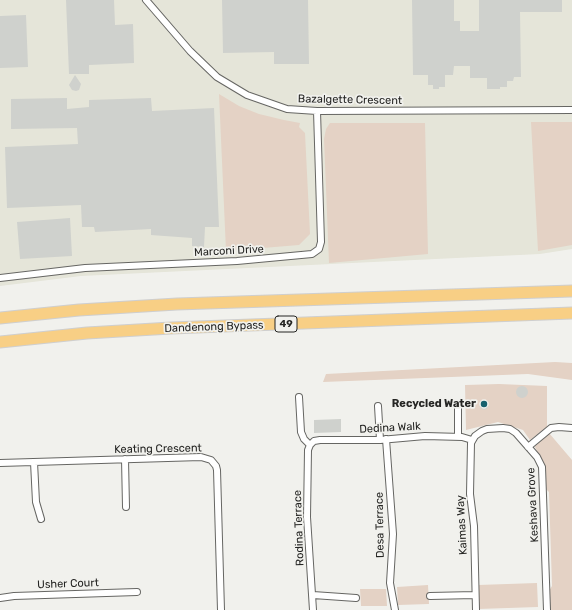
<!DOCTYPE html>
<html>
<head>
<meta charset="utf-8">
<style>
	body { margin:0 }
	canvas { display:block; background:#f1f1ed }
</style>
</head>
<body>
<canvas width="572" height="610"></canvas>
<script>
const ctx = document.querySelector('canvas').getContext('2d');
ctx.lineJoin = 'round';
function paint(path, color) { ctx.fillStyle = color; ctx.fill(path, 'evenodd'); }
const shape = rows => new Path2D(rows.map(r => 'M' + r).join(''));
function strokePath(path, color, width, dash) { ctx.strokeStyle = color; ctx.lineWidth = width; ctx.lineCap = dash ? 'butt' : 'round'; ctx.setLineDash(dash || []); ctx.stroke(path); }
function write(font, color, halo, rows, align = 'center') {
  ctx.font = font + ' Rubik,sans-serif'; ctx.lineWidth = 3.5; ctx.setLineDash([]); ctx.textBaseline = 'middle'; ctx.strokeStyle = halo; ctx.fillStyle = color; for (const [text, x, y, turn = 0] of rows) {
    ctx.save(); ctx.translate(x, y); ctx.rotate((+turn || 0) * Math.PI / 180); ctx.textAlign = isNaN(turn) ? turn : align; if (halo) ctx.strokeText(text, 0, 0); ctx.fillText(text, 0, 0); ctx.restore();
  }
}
paint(shape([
	[0,0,572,0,572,249,540,254,81,276,0,286]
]), '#e5e5d9');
paint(shape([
	[219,94,239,106,259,114,284,120,300,123,299,127,305,133,310,234,299,245,226,251],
	[531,122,572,122,572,245,538,251],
	[330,123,425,123,428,254,329,263,324,139,326,129],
	[555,362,572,363,572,380,528,374,323,382,326,374],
	[499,384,547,386,547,427,530,440,523,430,498,422,466,430,465,385],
	[549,433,572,460,572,610,549,610,549,591,552,586,549,492,546,489,544,473,545,467,535,447,535,445],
	[537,583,538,607,478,609,478,585],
	[428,585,429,604,398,605,397,587],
	[360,589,386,589,387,606,361,606]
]), '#e4d2c5');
paint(shape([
	[66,0,114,0,115,25,133,24,134,63,89,65,89,74,69,74],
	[222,0,308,0,309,64,274,64,274,52,223,53],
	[412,0,454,0,454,21,460,21,460,31,479,31,479,0,562,0,562,12,520,12,521,77,514,77,513,81,507,81,507,87,500,87,500,89,487,89,487,78,470,78,470,66,454,66,453,75,445,75,445,87,439,87,439,89,433,89,433,85,428,85,428,75,413,75],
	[26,15,28,67,0,68,0,16],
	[75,75,81,84,79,90,76,91,72,90,69,85],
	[67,98,67,109,89,107,89,100,151,98,152,111,214,108,219,227,205,227,204,247,192,246,192,238,151,235,151,229,95,232,94,227,82,227,81,205,7,208,5,147,78,144,77,128,11,129,11,99],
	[70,218,72,256,20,259,17,222],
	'516 392a6 6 0 1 1 12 0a6 6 0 1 1-12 0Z',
	'479.5 405a4.5 4.5 0 1 1 9 0a4.5 4.5 0 1 1-9 0Z',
	[341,419,341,432,314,433,314,420]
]), '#cfd1cd');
const street = shape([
	[146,0,190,51,217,77,247,95,287,109,317,111,572,110],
	[0,278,85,268,237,261,312,254,319,249,321,242,317,111],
	[299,397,301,432,304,439,310,445],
	[378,406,380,440],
	[458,437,458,406],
	[386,439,393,534,390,583,395,610],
	[310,445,308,450,307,517,313,610],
	[310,445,314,441,320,440,380,440,425,436,462,437,472,440],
	[528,447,551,428,559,427,572,428],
	[125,459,126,507],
	[34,462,36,502,41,519],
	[0,463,201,457,211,460,216,466,217,470,221,610],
	[313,595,356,598],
	[430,596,475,595],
	[0,598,14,596,137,592],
	[476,610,474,526,470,494,471,443,475,436,482,431,487,429,503,428,510,429,516,433,537,457,542,467,547,610]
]);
const highway = shape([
	[0,318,79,310,177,304,572,291],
	[0,342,87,333,171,328,572,313]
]);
strokePath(street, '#666663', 8);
strokePath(highway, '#cfcfcf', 13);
strokePath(street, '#fff', 6);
strokePath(highway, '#f8cf85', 11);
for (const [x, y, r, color] of [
	[484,404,4,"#16616e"]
]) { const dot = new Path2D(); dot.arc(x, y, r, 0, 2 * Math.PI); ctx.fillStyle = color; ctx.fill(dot); strokePath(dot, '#f1f1ed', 1.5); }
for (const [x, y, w] of [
	[286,324,22]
]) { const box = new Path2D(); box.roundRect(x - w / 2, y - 8, w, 16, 3); ctx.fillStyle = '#f1f1ed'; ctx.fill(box); strokePath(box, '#252523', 1); }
write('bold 10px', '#252523', null, [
	["49",286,324]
]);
write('11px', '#252523', '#f1f1ed', [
	["Bazalgette Crescent",350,100,1],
	["Marconi Drive",229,251,-3],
	["Dandenong Bypass",214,327,-2],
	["Dedina Walk",390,428,-3],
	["Keating Crescent",158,449,-1],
	["Keshava Grove",533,505,-93],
	["Desa Terrace",380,525,-91],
	["Kaimas Way",462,525,-93],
	["Rodina Terrace",299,528,-92],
	["Usher Court",68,584,-2]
]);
write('bold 11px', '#252523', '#f1f1ed', [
	["Recycled Water",476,404]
], 'right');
</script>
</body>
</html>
